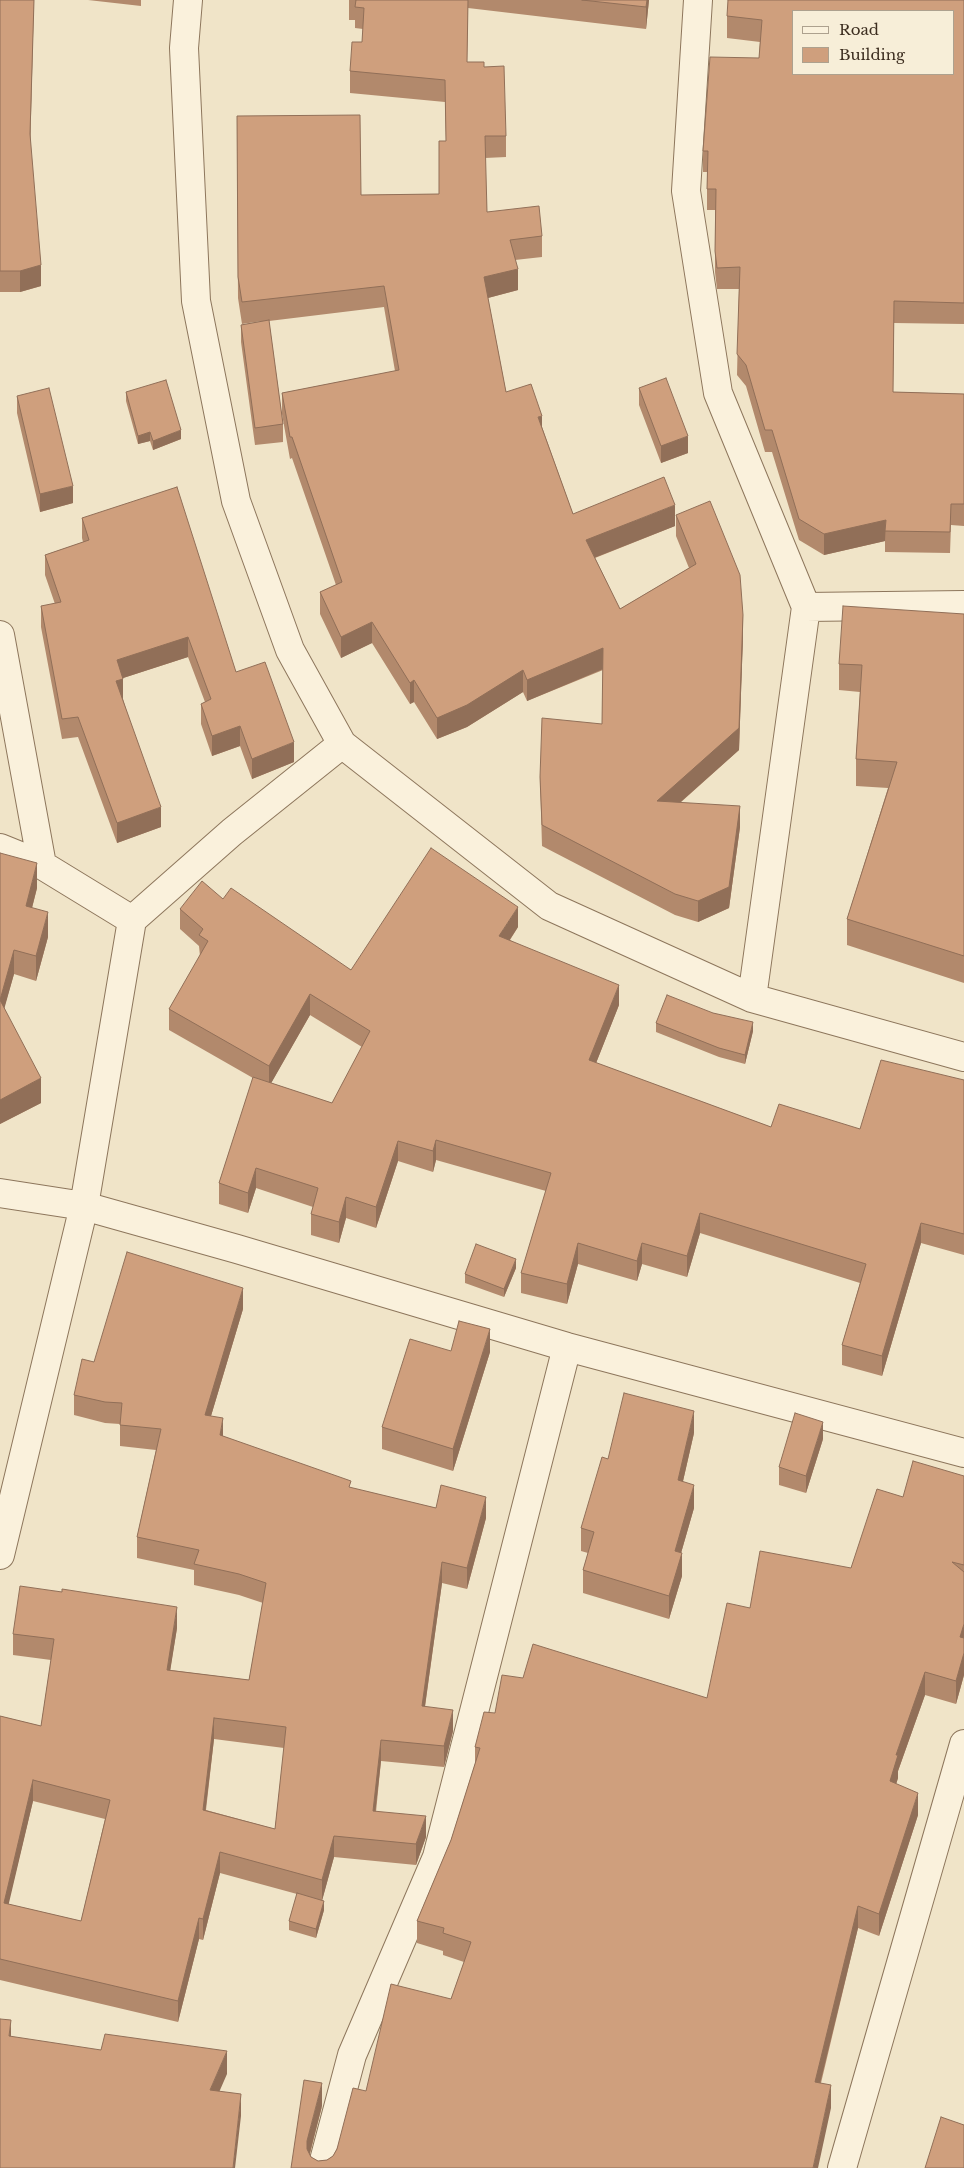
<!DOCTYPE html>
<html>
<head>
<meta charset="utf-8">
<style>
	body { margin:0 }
	#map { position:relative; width:964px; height:2168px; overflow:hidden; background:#f0e4c8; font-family:"Libre Baskerville",serif }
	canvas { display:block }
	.legend { position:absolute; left:792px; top:10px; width:162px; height:65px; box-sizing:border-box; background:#f7eed8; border:1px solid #ada18e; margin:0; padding:6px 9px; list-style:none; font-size:15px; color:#3d2e20 }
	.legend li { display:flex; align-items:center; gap:10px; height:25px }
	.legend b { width:25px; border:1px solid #ada18e }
</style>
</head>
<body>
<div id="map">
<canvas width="964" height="2168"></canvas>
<ul class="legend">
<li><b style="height:6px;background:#faf1dc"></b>Road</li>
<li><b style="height:14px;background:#cf9f7d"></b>Building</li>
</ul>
</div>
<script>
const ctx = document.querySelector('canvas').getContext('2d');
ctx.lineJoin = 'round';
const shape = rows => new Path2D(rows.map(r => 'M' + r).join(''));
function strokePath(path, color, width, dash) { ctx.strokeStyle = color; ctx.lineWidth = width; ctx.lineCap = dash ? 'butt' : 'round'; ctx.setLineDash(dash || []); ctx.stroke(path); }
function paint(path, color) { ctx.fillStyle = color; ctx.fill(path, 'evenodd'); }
const minor = shape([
	[188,0,184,48,196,301,236,501,290,650,342,744,549,906,752,998,964,1057],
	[698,0,686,191,718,393,806,607,752,998],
	[806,607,964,605],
	[0,635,42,865],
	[0,848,42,865,132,920],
	[0,1193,84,1206,237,1249,567,1347,964,1453],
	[0,1555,84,1206,132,920,232,832,342,744],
	[322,2168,352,2055,437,1857,567,1347],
	[842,2168,964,1744]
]);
strokePath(minor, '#8d765c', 30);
strokePath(minor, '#faf1dc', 28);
paint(shape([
	[0,0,34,0,30,139,41,286,20,292,0,292],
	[88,0,141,0,141,6],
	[349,0,649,0,646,29,468,8,467,62,484,67,506,136,506,157,485,158,487,212,542,236,542,257,515,260,518,290,488,298,506,392,542,427,573,514,675,526,595,558,620,609,689,568,676,536,676,515,743,636,739,750,680,803,740,827,729,908,698,922,675,915,542,846,540,777,602,724,603,670,527,701,523,692,467,727,437,739,414,702,410,704,372,643,341,658,320,614,320,592,336,585,292,458,290,459,282,414,282,393,395,371,384,307,269,321,283,424,283,442,255,445,241,342,241,325,262,321,242,324,238,298,237,116,361,195,439,194,446,141,445,102,350,93,350,71,362,42,363,29,355,28,355,20,349,20],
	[964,0,964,324,894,323,893,392,964,394,964,526,951,525,950,553,885,552,885,541,824,555,799,540,772,452,765,452,746,386,737,375,739,289,717,289,715,272,715,210,707,210,707,172,703,172,703,151,759,58,760,42,727,38,727,16],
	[639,388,688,453,661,463,639,405],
	[126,392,181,439,153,450,150,441,138,444,126,401],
	[17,396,73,503,40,512,17,413],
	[82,518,236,672,294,762,252,779,240,746,212,756,201,724,201,704,205,702,188,657,123,678,123,699,161,827,117,843,78,737,62,739,41,627,41,606,55,604,45,575,45,555,83,542,82,538],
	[964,614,964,983,847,945,847,919,888,788,856,786,856,759,860,692,839,690,839,664],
	[0,853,37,888,32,908,48,937,36,981,14,974,4,1008,41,1103,0,1124],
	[223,899,351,970,518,927,510,940,619,1005,596,1063,771,1127,860,1129,964,1080,964,1255,921,1243,882,1376,842,1365,842,1345,860,1283,700,1233,687,1277,642,1264,637,1281,578,1264,567,1304,521,1293,521,1273,546,1191,436,1160,433,1172,398,1161,376,1228,346,1218,339,1243,311,1235,311,1214,313,1207,256,1188,248,1213,219,1204,219,1183,253,1078,169,1030,169,1009,200,956,199,946,180,929,180,909],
	[310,1015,362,1047,332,1103,271,1083],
	[713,1013,753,1031,745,1064,719,1057,656,1032,656,1023],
	[516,1268,504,1297,465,1283,465,1274],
	[243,1309,211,1416,223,1436,351,1488,436,1508,486,1518,467,1589,442,1583,425,1707,453,1731,444,1767,381,1761,376,1812,426,1837,416,1865,334,1857,322,1900,324,1910,316,1938,289,1930,289,1921,297,1894,220,1873,203,1940,199,1939,178,2022,0,1980,0,1716,41,1726,51,1660,13,1655,13,1634,177,1628,170,1670,249,1680,263,1603,239,1595,194,1585,194,1570,137,1558,137,1537,156,1450,120,1446,120,1424,105,1423,74,1415,74,1395,94,1362],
	[214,1739,284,1748,275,1829,206,1810],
	[33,1801,105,1819,81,1921,8,1904],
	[451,1351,490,1352,453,1471,382,1449,382,1427],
	[694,1433,683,1481,694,1508,681,1553,682,1576,669,1619,583,1593,583,1570,588,1553,581,1551,581,1528],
	[823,1439,806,1493,779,1485,779,1467],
	[964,1476,964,1675,956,1704,925,1695,898,1771,898,1778,896,1784,918,1815,879,1936,858,1928,821,2083,831,2108,291,2168,322,2106,310,2154,311,2157,318,2161,327,2160,333,2156,366,2091,451,1999,464,1962,443,1955,443,1951,417,1943,417,1921,451,1840,475,1764,475,1747,495,1713,523,1678,707,1698,750,1608,851,1568,903,1497]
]), '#b2896c');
paint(shape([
	[34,0,30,155,30,134],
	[647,0,649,0,646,29,646,7],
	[41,265,41,286,20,292,20,271],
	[518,269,518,290,484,299,484,277],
	[542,416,542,437,538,417],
	[181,430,181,439,153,450,153,441],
	[150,432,150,441,138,444,138,436],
	[688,436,688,453,661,463,661,446],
	[73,486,73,503,40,512,40,494],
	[675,505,675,526,586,561,586,540],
	[886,520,885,541,824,555,824,534],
	[743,615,743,636,739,750,657,823,657,801],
	[372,622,372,643,341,658,341,637],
	[188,637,188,657,117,680,117,660],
	[603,648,603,669,527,701,527,680],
	[523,670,523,692,467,727,437,739,437,718],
	[123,679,123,699,116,701,116,681],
	[414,680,414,702,410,704,410,683],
	[240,726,240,746,212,756,212,736],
	[294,742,294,762,252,779,252,759],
	[740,806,740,827,729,908,698,922,698,901],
	[161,807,161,827,117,843,117,823],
	[37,863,37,888,26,931,26,906],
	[518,907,518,927,499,956,499,936],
	[48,912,48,937,36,981,36,956],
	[14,950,14,974,0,1024,0,1000],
	[619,985,619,1005,589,1081,589,1060],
	[310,994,310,1015,269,1087,269,1066],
	[753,1022,753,1031,745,1064,745,1055],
	[41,1078,41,1103,0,1124,0,1100],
	[436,1140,436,1160,433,1172,433,1151],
	[398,1141,398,1161,376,1228,376,1207],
	[256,1168,256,1188,248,1213,248,1193],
	[346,1197,346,1218,339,1243,339,1222],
	[700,1213,700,1233,687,1277,687,1256],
	[921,1223,921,1243,882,1376,882,1356],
	[578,1243,578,1264,567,1304,567,1284],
	[642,1243,642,1264,637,1281,637,1261],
	[516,1259,516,1268,504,1297,504,1289],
	[243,1288,243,1309,205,1436,205,1415],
	[490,1329,490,1352,453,1471,453,1449],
	[694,1411,694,1433,678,1503,678,1480],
	[223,1418,223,1439,220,1435],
	[823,1422,823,1439,806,1493,806,1476],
	[694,1485,694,1508,675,1574,675,1551],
	[486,1497,486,1518,467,1589,467,1568],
	[682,1553,682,1576,669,1619,669,1596],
	[442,1562,442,1583,422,1727,422,1706],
	[177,1607,177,1628,167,1691,167,1670],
	[964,1624,964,1647,960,1637],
	[964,1653,964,1675,956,1704,956,1681],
	[925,1672,925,1695,898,1771,898,1778,890,1804,890,1781,896,1755],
	[453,1710,453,1731,444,1767,444,1746],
	[214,1718,214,1739,203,1831,203,1810],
	[381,1740,381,1761,373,1832,373,1811],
	[33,1780,33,1801,4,1924,4,1903],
	[918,1793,918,1815,879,1936,879,1914],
	[426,1816,426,1837,416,1865,416,1844],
	[334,1836,334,1857,322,1901,322,1880],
	[220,1852,220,1873,203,1940,203,1919],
	[324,1901,324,1910,316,1938,316,1929],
	[858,1906,858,1928,815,2104,815,2082],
	[199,1918,199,1939,178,2022,178,2001],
	[11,2020,11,2043,9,2036],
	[227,2051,227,2074,210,2113,210,2090],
	[322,2083,322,2106,307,2164,307,2141],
	[831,2085,831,2108,818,2168,813,2168],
	[241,2094,241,2116,235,2168,233,2168]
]), '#916f58');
const building = shape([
	[0,0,34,0,30,134,41,265,20,271,0,271,0,0],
	[356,0,468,0,467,62,484,62,484,67,504,66,506,136,485,136,487,212,539,206,542,236,510,240,518,269,484,277,506,392,531,384,542,416,538,417,573,514,664,477,675,505,586,540,620,609,696,564,676,515,710,501,740,575,743,615,739,728,657,801,740,806,729,887,698,901,675,894,542,825,540,777,542,718,602,724,603,648,527,680,523,670,467,705,437,718,414,680,410,683,372,622,341,637,320,592,342,582,292,437,290,437,282,393,399,370,384,286,242,302,238,277,237,116,360,115,361,195,439,194,439,141,446,141,445,80,350,71,352,42,362,42,364,8,355,7,356,0],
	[582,0,647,0,646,7,582,0],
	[728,0,964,0,964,303,894,301,893,392,964,394,964,504,951,504,950,532,885,531,886,520,824,534,799,519,772,430,765,430,746,365,737,354,740,267,717,268,715,251,716,189,707,189,708,151,703,151,710,57,759,58,762,20,727,16,728,0],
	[793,11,953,11,953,74,793,74,793,11],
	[269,320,283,424,255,428,241,325,269,320],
	[666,378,688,436,661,446,639,388,666,378],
	[166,380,181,430,153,441,150,432,138,436,126,392,166,380],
	[49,388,73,486,40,494,17,396,49,388],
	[177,487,236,672,265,662,294,742,252,759,240,726,212,736,201,704,211,699,188,637,117,660,123,679,116,681,161,807,117,823,78,717,62,719,41,606,61,602,45,555,89,540,82,518,177,487],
	[843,606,964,614,964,956,847,919,897,762,856,759,862,665,839,664,843,606],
	[431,848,518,907,499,936,619,985,589,1060,771,1127,779,1104,860,1129,881,1060,964,1080,964,1234,921,1223,882,1356,842,1345,866,1264,700,1213,687,1256,642,1243,637,1261,578,1243,567,1284,521,1273,551,1173,436,1140,433,1151,398,1141,376,1207,346,1197,339,1222,311,1214,318,1188,256,1168,248,1193,219,1183,253,1077,332,1103,370,1031,310,994,269,1066,169,1009,208,941,199,935,203,929,180,909,202,881,223,899,231,888,351,970,431,848],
	[0,853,37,863,26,906,48,912,36,956,14,950,0,1000,41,1078,0,1100,0,853],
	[667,995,713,1013,753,1022,745,1055,719,1048,656,1023,667,995],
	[476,1244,516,1259,504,1289,465,1274,476,1244],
	[127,1252,243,1288,205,1415,223,1418,220,1435,351,1481,349,1487,436,1508,441,1485,486,1497,467,1568,442,1562,422,1706,453,1710,444,1746,381,1740,373,1811,426,1816,416,1844,334,1836,322,1880,220,1852,203,1919,199,1918,178,2001,0,1959,0,1716,41,1726,54,1639,13,1634,20,1586,62,1592,62,1589,177,1607,167,1670,249,1680,266,1583,239,1574,194,1564,199,1550,137,1537,161,1429,120,1425,122,1403,105,1402,74,1395,82,1359,94,1362,127,1252],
	[214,1718,286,1727,275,1829,203,1810,214,1718],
	[33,1780,110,1800,81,1921,4,1903,33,1780],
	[459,1321,490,1329,453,1449,382,1427,410,1339,451,1351,459,1321],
	[624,1393,694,1411,678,1480,694,1485,675,1551,682,1553,669,1596,583,1570,594,1532,581,1528,602,1457,608,1459,624,1393],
	[795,1413,823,1422,806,1476,779,1467,795,1413],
	[913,1461,964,1476,964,1565,952,1562,964,1572,964,1624,960,1637,964,1638,964,1653,956,1681,925,1672,896,1755,898,1755,890,1781,918,1793,879,1914,858,1906,815,2082,831,2085,813,2168,291,2168,304,2080,322,2083,307,2141,307,2149,311,2157,318,2161,327,2160,333,2156,337,2149,353,2088,366,2091,391,1984,451,1999,471,1942,443,1933,444,1928,417,1921,451,1840,480,1748,475,1747,484,1712,495,1713,502,1675,523,1678,533,1644,707,1698,727,1603,750,1608,760,1551,851,1568,877,1489,903,1497,913,1461],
	[297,1893,324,1901,316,1929,289,1921,297,1893],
	[0,2019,11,2020,9,2036,101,2050,105,2034,227,2051,210,2090,241,2094,233,2168,0,2168,0,2019],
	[941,2117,964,2125,964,2168,925,2168,941,2117]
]);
paint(building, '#cf9f7d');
strokePath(building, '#916f58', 1);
</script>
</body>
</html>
